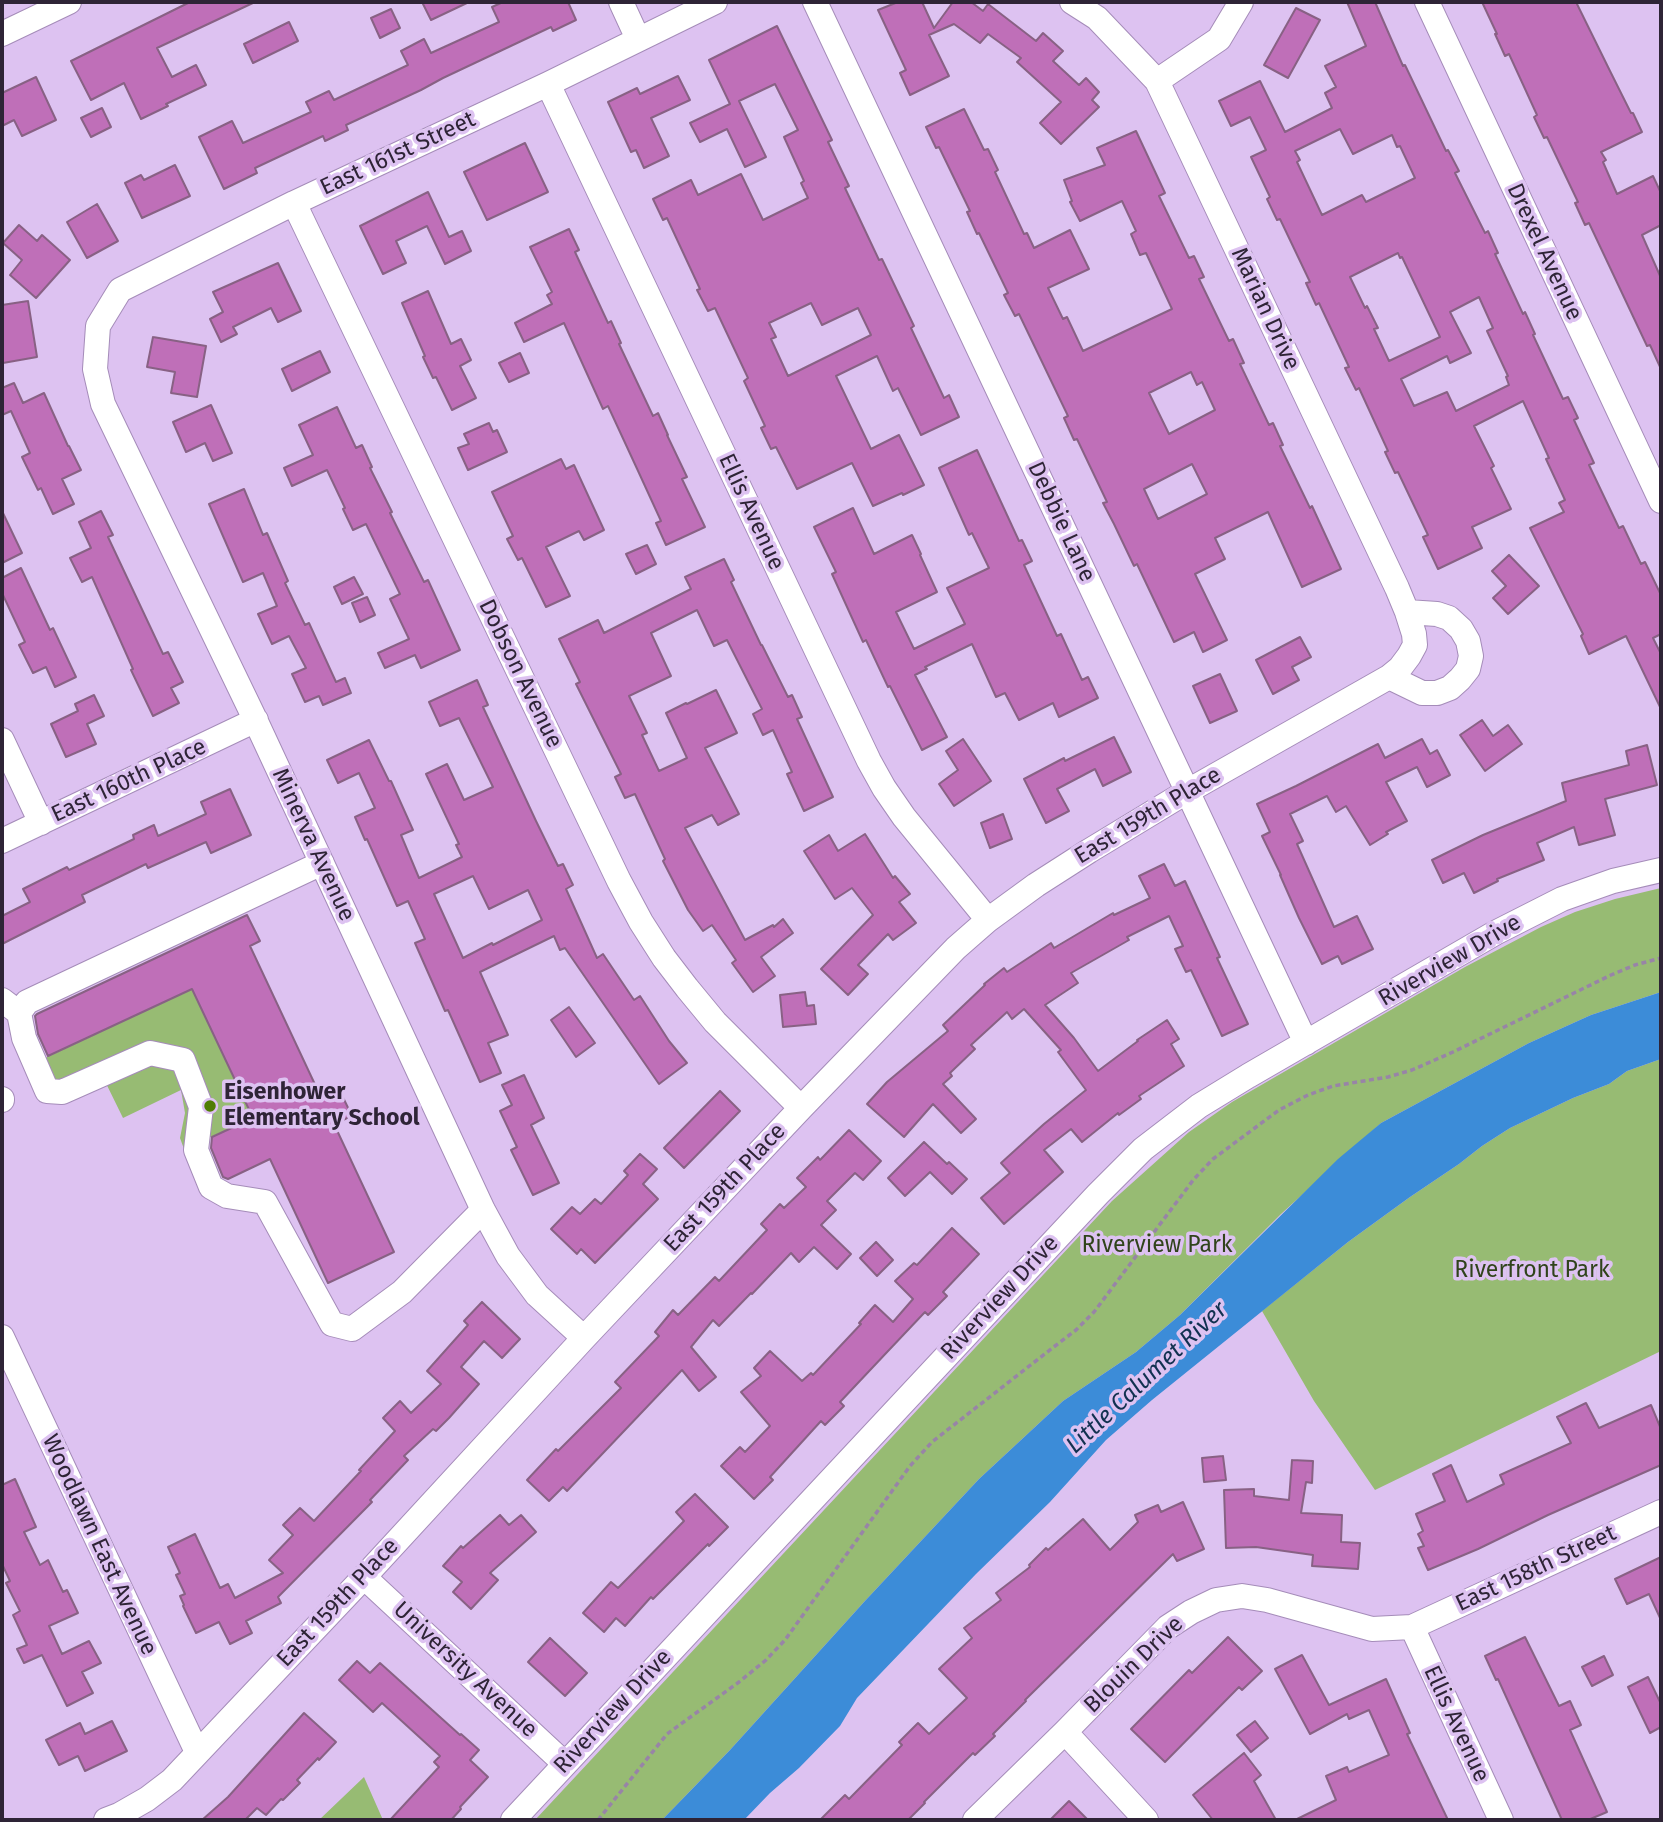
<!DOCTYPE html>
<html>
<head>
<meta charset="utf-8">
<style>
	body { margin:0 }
	#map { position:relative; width:1663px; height:1822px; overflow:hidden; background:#ddc2f1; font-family:"Fira Sans",sans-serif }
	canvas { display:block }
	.frame { position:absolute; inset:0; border:4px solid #2e2436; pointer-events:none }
</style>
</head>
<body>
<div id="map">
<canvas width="1663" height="1822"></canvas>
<div class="frame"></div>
</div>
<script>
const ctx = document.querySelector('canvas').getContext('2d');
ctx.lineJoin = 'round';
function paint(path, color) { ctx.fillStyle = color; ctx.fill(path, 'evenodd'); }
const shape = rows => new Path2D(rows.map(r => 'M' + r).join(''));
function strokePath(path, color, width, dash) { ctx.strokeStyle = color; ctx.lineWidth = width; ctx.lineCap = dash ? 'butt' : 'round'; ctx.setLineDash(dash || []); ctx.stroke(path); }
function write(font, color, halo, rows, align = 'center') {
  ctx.font = font + ' "Fira Sans",sans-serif'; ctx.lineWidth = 7; ctx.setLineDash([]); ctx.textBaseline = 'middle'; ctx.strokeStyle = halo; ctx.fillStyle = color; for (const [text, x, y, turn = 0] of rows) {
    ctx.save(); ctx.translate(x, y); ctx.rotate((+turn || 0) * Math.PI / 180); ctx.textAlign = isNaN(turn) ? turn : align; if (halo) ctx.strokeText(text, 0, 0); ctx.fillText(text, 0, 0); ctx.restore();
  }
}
paint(shape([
	[1661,888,1661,992,1591,1015,1529,1043,1381,1123,1281,1214,1180,1315,1136,1352,1063,1401,979,1479,864,1602,730,1750,662,1820,535,1820,1112,1201,1189,1132,1232,1102,1465,967,1541,927,1575,912,1615,899],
	[192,989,253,1118,184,1149,180,1138,185,1113,181,1090,123,1118,98,1067,58,1085,45,1058],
	[1661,1059,1661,1351,1375,1490,1314,1401,1262,1311,1348,1242,1410,1197,1459,1164,1482,1146,1510,1128,1573,1098,1609,1084,1627,1071],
	[364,1777,383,1820,319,1820]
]), '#97bb73');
paint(shape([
	[1661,992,1661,1059,1627,1071,1609,1084,1573,1098,1510,1128,1482,1146,1459,1164,1410,1197,1348,1242,1152,1400,1106,1440,1050,1502,976,1574,857,1698,840,1726,799,1768,770,1793,744,1820,662,1820,730,1750,864,1602,979,1479,1063,1401,1136,1352,1180,1315,1338,1159,1381,1123,1529,1043,1591,1015]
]), '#3c8cd8');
const building = shape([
	[190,2,255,2,157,48,172,77,196,65,206,85,166,104,168,106,141,119,124,83,91,100,71,61,190,2],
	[422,2,469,2,431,20,422,2],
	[503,2,568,2,576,20,553,31,551,27,443,78,421,90,346,125,348,130,325,141,323,136,255,168,257,173,224,189,199,137,232,121,243,143,311,112,306,102,329,91,334,100,408,65,401,51,424,39,431,53,499,22,492,7,503,2],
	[898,2,922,2,934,28,953,2,971,2,983,11,988,4,1036,41,1043,33,1063,51,1053,61,1079,85,1086,78,1099,92,1092,100,1099,107,1061,144,1040,123,1061,102,1017,62,1021,58,988,34,980,43,954,24,929,35,949,76,910,95,900,73,906,70,878,10,898,2],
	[1347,2,1375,2,1403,66,1405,65,1446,151,1448,150,1459,171,1455,173,1485,233,1488,231,1498,253,1495,254,1523,314,1525,312,1535,334,1533,335,1563,399,1568,397,1578,418,1574,420,1594,463,1589,465,1619,528,1623,526,1641,564,1645,562,1661,595,1661,634,1653,638,1661,654,1661,709,1626,636,1589,654,1581,636,1583,634,1530,528,1564,512,1559,503,1565,500,1546,459,1549,458,1523,401,1474,426,1494,466,1491,468,1511,509,1472,527,1482,548,1438,569,1423,537,1428,535,1398,472,1395,473,1385,452,1388,451,1359,388,1356,390,1345,368,1349,367,1319,303,1316,305,1306,283,1310,282,1280,219,1277,220,1267,199,1270,197,1251,157,1266,150,1250,117,1231,126,1219,101,1260,81,1285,132,1332,108,1325,93,1336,87,1325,66,1366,46,1347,2],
	[1340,129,1353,154,1392,135,1397,147,1400,146,1415,178,1366,202,1362,195,1322,215,1297,162,1300,160,1295,151,1340,129],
	[1398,253,1400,258,1402,257,1440,337,1389,361,1374,329,1378,328,1367,306,1365,308,1350,277,1398,253],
	[1479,297,1493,328,1487,331,1508,376,1506,377,1509,385,1456,411,1447,392,1414,406,1401,379,1447,356,1450,363,1471,353,1450,312,1479,297],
	[1482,2,1576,2,1610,71,1631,113,1633,113,1642,132,1601,152,1606,160,1603,162,1617,194,1653,176,1661,193,1661,225,1642,235,1661,278,1661,369,1650,345,1647,346,1589,223,1585,225,1575,203,1578,202,1547,137,1544,138,1534,117,1537,115,1509,54,1505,56,1495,34,1497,34,1482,2],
	[1296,8,1320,20,1288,78,1264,65,1296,8],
	[391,9,400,28,380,38,371,18,391,9],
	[289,22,298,41,253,63,244,44,289,22],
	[777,26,832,140,828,142,849,186,845,188,879,260,882,259,914,326,911,328,944,398,949,395,959,417,921,435,898,388,893,391,877,356,836,376,871,449,899,435,924,485,903,495,902,493,873,506,852,463,797,489,776,447,771,449,761,428,765,426,744,381,748,378,715,308,708,311,697,290,700,289,667,218,663,220,653,199,691,180,698,195,741,174,763,220,808,198,801,183,804,181,784,137,798,130,775,84,739,101,766,157,745,167,727,129,700,142,690,123,730,104,709,60,777,26],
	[811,303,822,325,858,308,871,335,788,376,771,339,776,337,769,323,811,303],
	[678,76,690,100,651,118,669,156,644,168,636,150,631,152,608,102,637,88,640,94,678,76],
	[36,77,56,120,22,136,14,120,2,126,2,93,36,77],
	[102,108,111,127,91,137,81,118,102,108],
	[964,109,984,150,988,149,998,170,995,172,1024,234,1027,233,1034,248,1070,230,1089,269,1048,288,1063,319,1067,317,1083,351,1172,309,1146,253,1140,255,1131,234,1136,231,1122,201,1080,221,1070,202,1072,201,1064,180,1105,165,1097,148,1136,131,1165,193,1159,196,1189,258,1194,256,1204,277,1199,279,1229,341,1233,339,1244,363,1240,364,1269,425,1273,423,1283,445,1280,446,1310,508,1312,506,1341,569,1302,587,1268,512,1215,538,1225,559,1195,574,1227,640,1203,652,1194,632,1174,642,1137,564,1134,566,1114,524,1103,503,1107,502,1077,439,1074,440,1064,418,1068,416,1019,314,1015,316,1004,295,1008,293,979,233,977,234,967,212,970,211,939,147,936,148,926,127,964,109],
	[1191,372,1197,385,1202,382,1215,410,1169,434,1149,393,1191,372],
	[1192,464,1207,494,1158,519,1144,489,1192,464],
	[525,143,548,192,487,220,464,172,525,143],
	[175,165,190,196,142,218,125,183,141,175,144,180,175,165],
	[428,192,449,237,462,231,471,251,445,264,427,226,396,241,406,263,383,274,360,226,428,192],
	[97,204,118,241,87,258,67,222,97,204],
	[19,225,37,241,42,235,70,260,36,298,10,275,22,260,3,243,19,225],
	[569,229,579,250,575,252,608,323,611,321,621,343,619,344,653,416,658,413,668,435,667,435,687,477,682,479,705,527,666,545,656,523,661,521,639,473,608,406,603,409,564,323,524,342,515,323,552,304,547,295,552,292,530,247,569,229],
	[278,263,301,311,278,322,271,308,233,327,237,334,221,342,210,319,223,312,213,292,278,263],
	[428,291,451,344,461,339,471,360,460,366,476,398,452,410,436,377,433,378,423,357,425,356,402,303,428,291],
	[28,301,37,357,3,363,2,305,28,301],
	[153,337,206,346,197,397,171,393,175,372,147,367,153,337],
	[320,351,330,372,292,391,282,369,320,351],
	[520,353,529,373,509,382,499,363,520,353],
	[14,383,23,403,44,393,68,446,69,446,81,470,62,479,74,504,53,514,41,488,38,490,22,457,30,453,11,411,2,415,2,388,14,383],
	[211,405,232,453,213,461,205,443,186,452,173,422,211,405],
	[337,407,356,448,362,445,372,467,370,468,392,512,390,513,424,582,428,580,460,650,421,668,415,655,385,668,378,653,409,639,390,599,400,594,366,524,353,530,343,509,345,508,327,470,292,486,284,468,313,455,299,425,337,407],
	[489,423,493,432,497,430,507,452,468,470,458,448,469,444,464,434,489,423],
	[977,450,1019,541,1022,540,1032,561,1024,565,1057,636,1061,634,1082,680,1088,677,1098,698,1059,717,1053,703,1019,720,1005,693,996,697,972,644,925,667,927,669,915,675,947,737,922,750,890,686,888,687,866,640,863,642,832,574,836,572,814,527,853,508,874,554,912,535,921,554,920,555,937,592,896,612,914,649,965,624,947,588,989,568,972,533,969,535,939,468,977,450],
	[561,459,566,469,574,465,604,530,584,540,579,531,546,547,570,596,546,607,522,558,518,560,507,539,513,536,492,492,561,459],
	[244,489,263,535,267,533,288,581,285,583,305,625,309,623,336,682,345,678,351,693,323,705,319,696,305,702,292,674,306,668,289,636,272,644,258,614,277,606,263,573,243,582,209,504,244,489],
	[2,511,22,553,2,563,2,511],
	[101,511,113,535,108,537,163,654,168,652,183,682,171,688,179,703,153,716,131,670,133,669,92,577,82,582,70,558,91,548,79,522,101,511],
	[647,545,656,564,636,574,626,554,647,545],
	[1509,555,1539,586,1508,614,1493,598,1506,586,1492,571,1509,555],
	[724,559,734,580,731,582,761,645,762,645,788,697,792,695,802,717,797,719,833,797,804,811,787,774,792,772,773,730,763,735,753,714,762,709,727,640,714,646,697,610,651,633,671,676,629,696,647,733,642,735,659,771,687,758,666,713,686,703,687,704,716,690,737,733,705,748,739,814,718,825,712,815,685,828,745,940,773,925,774,927,783,919,793,933,761,957,775,976,753,992,732,963,736,960,712,925,703,931,688,910,663,861,665,859,635,794,625,798,615,777,621,774,576,684,580,682,559,639,598,620,604,633,691,589,685,577,724,559],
	[21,568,50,630,53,628,76,677,55,687,46,667,33,673,19,645,25,642,2,593,2,578,21,568],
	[354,577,363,594,342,604,334,587,354,577],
	[367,597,375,615,360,622,352,603,367,597],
	[1300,637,1311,657,1292,667,1299,680,1273,694,1256,660,1300,637],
	[1220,674,1237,711,1210,723,1193,686,1220,674],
	[477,680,488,705,483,707,536,821,558,866,563,864,573,885,566,889,597,958,603,954,634,1000,640,996,669,1041,687,1063,659,1084,565,948,560,950,554,936,480,972,508,1035,488,1043,501,1073,480,1082,448,1010,445,1011,415,943,425,939,408,901,397,906,367,839,365,840,355,817,375,808,359,773,338,783,327,760,369,740,389,781,391,781,413,830,401,835,419,878,462,857,456,845,459,844,426,774,447,764,464,800,493,787,459,718,440,726,429,702,477,680],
	[473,876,489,909,528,890,542,920,493,945,492,943,463,958,434,894,473,876],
	[94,695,104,716,87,724,96,744,66,757,51,724,78,711,75,704,94,695],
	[1482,720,1493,736,1508,725,1522,744,1485,771,1460,735,1482,720],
	[1114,737,1131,772,1103,786,1095,769,1057,789,1069,811,1046,823,1024,779,1064,758,1065,761,1114,737],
	[963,739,991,781,954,806,939,784,958,770,946,751,963,739],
	[1422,739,1430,754,1437,750,1450,775,1427,787,1417,767,1386,782,1407,821,1386,832,1388,834,1370,845,1346,806,1336,812,1327,796,1290,814,1303,841,1297,844,1334,927,1357,916,1373,949,1342,964,1338,956,1322,964,1299,918,1280,875,1281,875,1262,836,1270,832,1257,804,1296,786,1378,744,1385,758,1422,739],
	[1647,745,1657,785,1605,799,1615,835,1579,845,1574,827,1537,843,1544,860,1497,879,1498,881,1474,893,1464,873,1443,883,1432,860,1483,835,1566,801,1562,783,1629,765,1626,751,1647,745],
	[230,789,251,835,211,853,206,842,148,868,146,864,82,895,85,902,2,944,2,916,30,902,23,889,67,867,69,870,134,839,133,835,154,825,158,836,206,814,201,802,230,789],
	[1003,814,1012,839,990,848,981,823,1003,814],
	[865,834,893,878,895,876,910,894,899,902,916,923,893,940,888,934,858,965,868,974,848,995,821,969,873,915,852,888,835,899,804,851,829,835,838,851,865,834],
	[1164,864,1175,886,1185,881,1220,957,1217,958,1248,1024,1222,1036,1191,970,1186,972,1175,949,1183,946,1169,916,1127,937,1129,940,1071,973,1078,983,1045,1005,1074,1038,1098,1071,1138,1041,1137,1040,1167,1020,1179,1039,1171,1044,1184,1066,1139,1096,1141,1099,1119,1115,1118,1113,1082,1142,1071,1129,1044,1150,1063,1172,1004,1224,981,1198,1010,1173,1001,1163,1044,1124,1086,1090,1058,1052,1061,1050,1024,1009,1012,1019,1007,1012,971,1045,975,1049,950,1073,952,1076,943,1084,976,1119,961,1133,933,1104,904,1137,867,1104,887,1082,948,1031,943,1025,985,985,984,984,1004,968,1007,972,1051,943,1054,948,1113,913,1114,915,1150,898,1139,876,1164,864],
	[247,915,260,941,250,946,319,1093,337,1085,352,1116,334,1124,394,1252,328,1283,270,1159,228,1179,223,1177,211,1148,212,1137,253,1118,192,989,48,1056,38,1034,35,1016,37,1014,247,915],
	[805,992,807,1006,814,1005,816,1024,783,1027,780,995,805,992],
	[569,1007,595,1043,576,1057,551,1020,569,1007],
	[524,1075,544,1118,531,1125,559,1183,533,1195,511,1150,517,1147,500,1111,512,1105,502,1085,524,1075],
	[720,1091,740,1111,684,1168,664,1148,720,1091],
	[849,1130,881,1161,863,1180,855,1173,827,1201,836,1210,821,1225,851,1254,837,1269,814,1247,799,1262,791,1253,752,1294,751,1293,719,1326,713,1320,691,1347,716,1377,699,1391,682,1370,567,1491,563,1487,549,1501,527,1480,556,1449,558,1451,621,1388,615,1382,659,1336,655,1332,673,1310,678,1315,715,1277,719,1281,767,1230,761,1224,780,1204,784,1208,806,1187,797,1178,818,1157,820,1160,849,1130],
	[924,1142,947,1164,949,1162,967,1179,952,1194,930,1172,905,1196,888,1178,924,1142],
	[640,1154,657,1169,643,1184,658,1199,595,1263,581,1249,577,1254,551,1229,572,1207,580,1214,595,1199,601,1204,628,1175,624,1171,640,1154],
	[952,1228,979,1254,943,1292,947,1296,928,1315,925,1312,889,1350,840,1402,844,1406,825,1425,821,1421,770,1477,773,1480,754,1499,721,1466,740,1447,745,1452,770,1426,741,1392,761,1376,754,1368,770,1351,802,1381,811,1373,813,1375,861,1324,859,1323,875,1305,893,1322,913,1299,895,1281,914,1263,917,1265,952,1228],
	[876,1242,893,1260,877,1276,860,1258,876,1242],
	[482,1302,520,1339,502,1358,484,1341,461,1367,479,1384,449,1418,436,1431,433,1429,404,1456,408,1460,370,1500,372,1502,278,1597,281,1603,246,1621,252,1633,230,1644,219,1622,196,1633,183,1606,184,1605,180,1596,185,1594,176,1575,180,1573,168,1547,195,1534,220,1588,228,1584,235,1598,283,1573,269,1560,293,1535,283,1525,300,1508,314,1521,361,1471,359,1470,395,1431,383,1418,400,1401,411,1413,441,1384,427,1371,468,1325,464,1321,482,1302],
	[1586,1403,1599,1428,1651,1405,1661,1429,1661,1465,1548,1515,1478,1549,1428,1570,1418,1548,1424,1546,1418,1534,1423,1531,1416,1514,1445,1501,1433,1474,1451,1465,1467,1502,1504,1484,1500,1475,1571,1443,1557,1417,1586,1403],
	[1223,1456,1226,1480,1204,1482,1202,1458,1223,1456],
	[1292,1460,1313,1461,1312,1483,1306,1482,1301,1513,1342,1515,1341,1542,1360,1543,1358,1569,1312,1566,1313,1555,1256,1547,1226,1548,1224,1490,1254,1489,1254,1496,1289,1500,1292,1460],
	[15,1479,36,1527,24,1532,40,1565,48,1560,63,1592,67,1590,78,1613,49,1626,62,1654,89,1641,101,1663,82,1672,93,1693,67,1706,42,1655,24,1663,17,1649,27,1645,13,1615,20,1611,6,1583,10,1581,2,1564,2,1485,15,1479],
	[695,1494,728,1527,709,1546,708,1544,653,1599,651,1597,625,1626,616,1618,604,1632,583,1613,611,1582,618,1588,684,1521,676,1512,695,1494],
	[1183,1502,1204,1549,1177,1561,1173,1554,1025,1700,1026,1701,993,1734,995,1736,975,1755,973,1753,924,1802,925,1803,908,1820,820,1820,845,1795,849,1799,902,1745,899,1742,918,1723,929,1734,967,1698,939,1669,972,1638,964,1628,1001,1600,996,1593,1030,1567,1029,1565,1046,1548,1048,1550,1083,1519,1110,1550,1138,1522,1135,1515,1158,1505,1161,1512,1183,1502],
	[500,1515,509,1525,521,1515,536,1532,490,1573,498,1580,471,1609,453,1592,462,1582,443,1566,461,1546,463,1548,500,1515],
	[1661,1557,1661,1620,1649,1594,1627,1604,1615,1579,1661,1557],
	[1228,1637,1262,1671,1242,1690,1239,1687,1165,1762,1131,1729,1189,1670,1192,1673,1228,1637],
	[1525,1637,1559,1706,1570,1701,1581,1725,1570,1730,1607,1812,1588,1820,1562,1820,1498,1679,1496,1680,1485,1656,1525,1637],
	[550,1638,587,1673,565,1696,528,1662,550,1638],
	[1302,1655,1329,1705,1386,1679,1410,1733,1407,1734,1448,1820,1295,1820,1336,1800,1326,1776,1347,1767,1349,1772,1389,1755,1369,1710,1349,1719,1347,1714,1310,1734,1275,1669,1302,1655],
	[1604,1656,1613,1675,1592,1686,1582,1667,1604,1656],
	[357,1661,370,1673,380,1663,460,1735,461,1734,479,1750,470,1760,488,1777,460,1807,461,1809,451,1820,390,1820,439,1767,434,1762,440,1756,382,1703,373,1712,339,1680,357,1661],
	[1648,1677,1661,1704,1661,1727,1650,1733,1628,1687,1648,1677],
	[304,1713,336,1742,319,1760,318,1758,297,1780,300,1783,283,1800,281,1799,266,1815,257,1808,245,1820,202,1820,228,1797,304,1713],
	[112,1721,127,1751,85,1771,78,1756,59,1765,46,1740,80,1723,85,1734,112,1721],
	[1255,1721,1268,1738,1251,1752,1237,1735,1255,1721],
	[1244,1753,1261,1775,1254,1781,1276,1820,1213,1820,1193,1795,1244,1753],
	[1069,1801,1088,1820,1050,1820,1069,1801]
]);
paint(building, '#bf6fb8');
strokePath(building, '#886184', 2);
const minor = shape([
	[621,2,638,39],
	[815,2,1306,1043],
	[1427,2,1661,501],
	[2,34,69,2],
	[1157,81,1219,39,1241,2],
	[548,84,869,761,884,788,904,817,988,920],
	[294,203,619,881,641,922,664,958,687,988,715,1022,801,1108],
	[1389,677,1422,693,1437,693,1450,688,1460,679,1468,669,1471,656,1468,641,1461,629,1449,618,1437,614,1407,612],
	[2,740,41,823],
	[2,841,256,720],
	[322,863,27,1002,19,1013,24,1038,47,1091,62,1092,150,1053,183,1060,201,1107,196,1150,211,1187,227,1196,265,1202,332,1324,352,1329,402,1292,483,1210],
	[2,1000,19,1013],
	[2,1099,2,1100],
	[2,1337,197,1752],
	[584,1338,537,1295,508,1256,483,1210,253,715,103,404,95,369,98,326,120,290,294,203,548,84,715,2],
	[364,1577,565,1764],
	[1412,1627,1501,1820],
	[1065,1732,1146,1820],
	[106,1820,119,1815,147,1799,172,1780,364,1577,584,1338,801,1108,956,948,988,920,1036,885,1089,851,1188,791,1389,677,1400,668,1409,656,1415,645,1414,634,1407,612,1397,588,1157,81,1097,18,1072,2],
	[513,1820,1098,1194,1143,1149,1199,1106,1248,1076,1495,933,1562,899,1613,881,1661,870],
	[975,1820,1065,1732,1168,1627,1191,1612,1216,1600,1242,1596,1267,1600,1372,1629,1412,1627,1661,1512]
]);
strokePath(minor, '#a58cb9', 26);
strokePath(shape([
	[598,1820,667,1734,739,1682,766,1660,785,1640,910,1466,932,1442,1055,1346,1076,1330,1094,1312,1194,1179,1213,1159,1279,1110,1308,1095,1333,1086,1388,1077,1412,1070,1453,1052,1611,975,1635,965,1661,958]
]), '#9884a7', 3.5, [5, 3.5]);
strokePath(minor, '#fff', 24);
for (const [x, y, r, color] of [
	[210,1106,7,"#507d03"]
]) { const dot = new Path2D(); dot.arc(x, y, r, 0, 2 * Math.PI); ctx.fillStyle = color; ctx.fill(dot); strokePath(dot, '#ddc2f1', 2.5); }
write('23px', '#2e2436', '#ddc2f1', [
	["East 161st Street",398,154,-25],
	["Drexel Avenue",1544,252,65],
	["Marian Drive",1265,309,65],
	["Ellis Avenue",751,512,65],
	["Debbie Lane",1061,522,65],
	["Dobson Avenue",520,674,64],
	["East 160th Place",129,781,-25],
	["East 159th Place",1148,816,-31],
	["Minerva Avenue",313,845,65],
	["Riverview Drive",1450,961,-30],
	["East 159th Place",725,1188,-47],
	["Riverview Drive",1000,1298,-47],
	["Woodlawn East Avenue",99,1545,65],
	["East 158th Street",1536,1569,-25],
	["East 159th Place",338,1603,-47],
	["Blouin Drive",1134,1665,-44],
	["University Avenue",465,1670,43],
	["Riverview Drive",613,1712,-47],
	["Ellis Avenue",1456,1724,65]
]);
write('bold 23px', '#2e2436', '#ddc2f1', [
	["Eisenhower",224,1093],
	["Elementary School",224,1119]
], 'left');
write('23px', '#30431b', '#ddc2f1', [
	["Riverview Park",1157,1246],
	["Riverfront Park",1532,1271]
]);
write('italic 24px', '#113150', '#ddc2f1', [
	["Little Calumet River",1147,1378,-43]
]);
</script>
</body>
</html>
